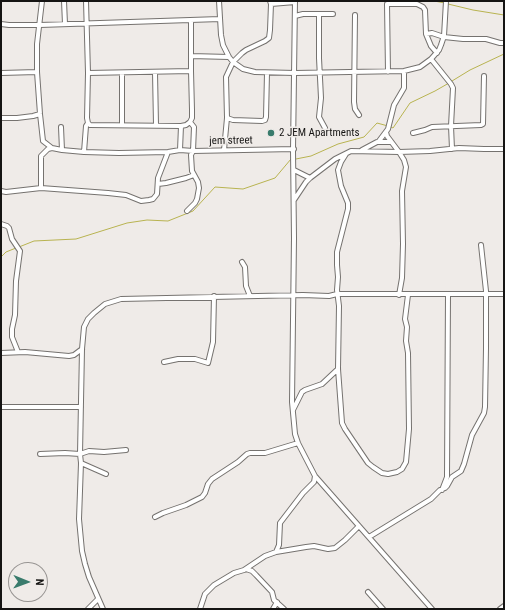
<!DOCTYPE html>
<html>
<head>
<meta charset="utf-8">
<style>
	body { margin:0 }
	#map { position:relative; width:505px; height:610px; overflow:hidden; background:#efebe8; font-family:"Roboto Condensed",sans-serif }
	canvas { display:block }
	.frame { position:absolute; inset:0; border:2px solid #151413; pointer-events:none }
	.north { position:absolute; left:8px; top:562px; width:40px; height:40px; box-sizing:border-box; background:#efebe8; border:1px solid #989593; border-radius:50%; rotate:91deg; font-size:11px; font-weight:700; line-height:16px; text-align:center; color:#151413 }
	.north::after { content:''; display:block; margin:auto; width:14px; height:18px; background:#397b6c; clip-path:polygon(50% 0,100% 100%,50% 72%,0 100%) }
</style>
</head>
<body>
<div id="map">
<canvas width="505" height="610"></canvas>
<div class="frame"></div>
<div class="north">N</div>
</div>
<script>
const ctx = document.querySelector('canvas').getContext('2d');
ctx.lineJoin = 'round';
const shape = rows => new Path2D(rows.map(r => 'M' + r).join(''));
function strokePath(path, color, width, dash) { ctx.strokeStyle = color; ctx.lineWidth = width; ctx.lineCap = dash ? 'butt' : 'round'; ctx.setLineDash(dash || []); ctx.stroke(path); }
function write(font, color, halo, rows, align = 'center') {
  ctx.font = font + ' "Roboto Condensed",sans-serif'; ctx.lineWidth = 3; ctx.setLineDash([]); ctx.textBaseline = 'middle'; ctx.strokeStyle = halo; ctx.fillStyle = color; for (const [text, x, y, turn = 0] of rows) {
    ctx.save(); ctx.translate(x, y); ctx.rotate((+turn || 0) * Math.PI / 180); ctx.textAlign = isNaN(turn) ? turn : align; if (halo) ctx.strokeText(text, 0, 0); ctx.fillText(text, 0, 0); ctx.restore();
  }
}
strokePath(shape([
	[434,1,445,3],
	[448,4,473,10,504,15],
	[452,81,470,70,504,54],
	[391,127,393,128,410,103,435,91,449,83],
	[296,159,311,156,338,144,364,137,377,123,388,126],
	[19,247,34,241,76,239,127,223,147,220,168,221,193,211,215,187,243,189,275,178,291,159],
	[1,257,6,252,16,248]
]), '#b8b350', 1);
const minor = shape([
	[42,1,37,44,37,72,40,114,43,141,52,148,62,150,84,152,119,153,168,152,180,150,193,151,191,155,192,171,198,182,199,188,197,199,195,203,187,211],
	[64,1,65,24],
	[86,1,88,73,87,118,88,123,90,125,181,126,186,125,190,122,192,118,192,110,191,71,191,21],
	[219,1,221,35,223,45,229,57,233,62,243,69,255,72,295,73,404,71,420,67,431,59,439,50,441,45,444,36,446,1],
	[295,1,293,150,294,238,292,402,295,434,298,443,315,476,432,609],
	[271,4,295,2],
	[319,14,319,58,321,98,319,117,325,128],
	[355,15,354,102,355,109,359,115],
	[295,16,303,14,333,14],
	[1,24,9,25,40,25,220,19],
	[426,34,432,33,444,37,463,39,486,39,500,43,504,43],
	[191,56,229,57],
	[431,59,451,84,453,88,451,126,452,149],
	[155,72,156,125],
	[388,72,387,4,417,4,423,7,425,10,426,34,431,46,437,53],
	[1,73,37,72],
	[88,73,191,71],
	[1,118,17,118,33,116,40,114],
	[227,118,233,120,262,121,265,120,266,117,267,73],
	[190,122,194,127,193,151,294,149],
	[122,125,122,73],
	[61,127,62,150],
	[386,132,387,136,399,152,404,160,406,167,402,191,403,244,402,278,399,295],
	[413,133,425,130,432,127,481,125,483,124,484,76],
	[379,141,388,129,394,105,404,88,404,71],
	[180,150,181,126],
	[224,150,227,118,226,77,233,62,242,53,246,50,265,41,269,38,270,30,271,4,270,1],
	[362,150,377,142,391,142],
	[84,152,86,126,88,123],
	[346,154,341,162,338,170,341,186,348,203,348,209,337,252,337,265,338,277,337,290,339,306,338,369,342,423,345,429,368,463,373,467,382,473,388,474,397,472,402,469,406,462,409,429,408,353,406,341,407,327,405,319,408,295],
	[294,170,310,178],
	[158,184,166,183,186,178,194,175],
	[41,188,41,156,48,149,52,148],
	[1,191,6,192,41,188,108,193,126,195,141,201,149,200,153,199,157,194,158,178,168,152],
	[294,200,306,182,310,178,335,159,351,151,399,152,430,151,459,148,484,149,504,149],
	[1,224,7,226,9,228,12,239,20,251,16,281,15,315,12,329,12,337,18,352],
	[242,262,245,267,246,286,250,296],
	[1,353,25,352,69,356,74,355,82,349],
	[164,362,178,359,195,359,208,363,213,342,214,296],
	[1,407,81,407],
	[293,410,302,392,305,390,322,384,338,369],
	[40,454,65,453,80,454,89,451,104,452,126,450],
	[81,463,106,474],
	[442,490,447,477,448,294],
	[155,517,163,513,186,505,202,497,205,493,208,484,212,479,238,462,247,454,250,453,265,453,298,443],
	[369,537,431,499,440,490,445,488,447,486,452,477,461,471,464,464,472,435,484,413,485,407,486,348,486,291,481,245],
	[276,552,306,547,314,546,328,549,335,548,345,540,359,526],
	[246,569,252,571,256,575,272,592,274,600,284,609],
	[368,592,383,609],
	[88,609,98,599],
	[103,609,89,577,85,564,82,551,79,519,81,463,80,454,82,349,84,327,88,319,94,313,105,304,121,299,303,295,329,296,337,294,504,294],
	[200,609,205,594,214,585,234,573,244,570,265,556,276,552,279,545,280,523,303,493,314,482,315,476],
	[273,609,277,602],
	[500,609,504,606]
]);
strokePath(minor, '#75726f', 6);
strokePath(minor, '#fff', 4);
for (const [x, y, r, color] of [
	[271,133,4,"#397b6c"]
]) { const dot = new Path2D(); dot.arc(x, y, r, 0, 2 * Math.PI); ctx.fillStyle = color; ctx.fill(dot); strokePath(dot, '#efebe8', 1.5); }
write('11px', '#151413', '#efebe8', [
	["2 JEM Apartments",279,133]
], 'left');
write('11px', '#151413', '#efebe8', [
	["jem street",231,141,-1]
]);
</script>
</body>
</html>
